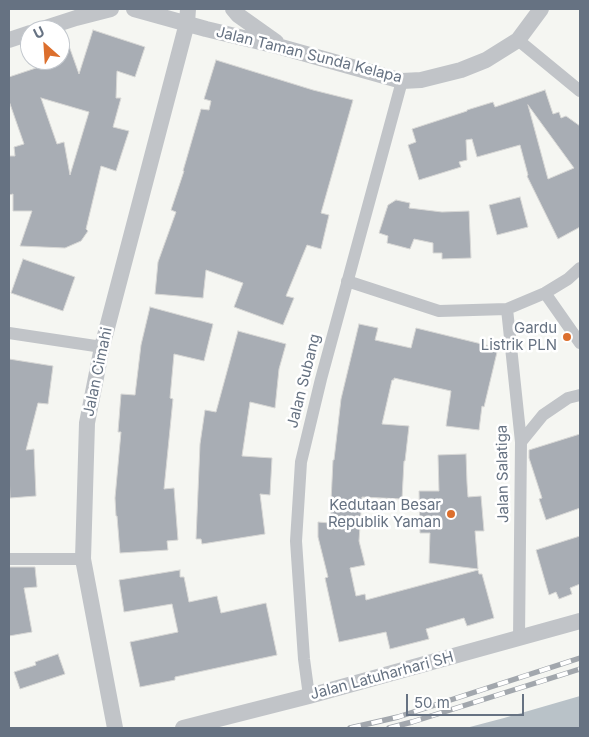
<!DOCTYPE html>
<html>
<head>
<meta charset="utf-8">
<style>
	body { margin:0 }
	#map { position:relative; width:589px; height:737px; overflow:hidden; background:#f5f6f2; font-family:Inter,sans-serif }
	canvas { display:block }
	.frame { position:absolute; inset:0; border:10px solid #667282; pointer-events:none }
	.north { position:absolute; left:20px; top:20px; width:50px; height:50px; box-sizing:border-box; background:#fff; border:1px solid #c2c7cd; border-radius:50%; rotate:334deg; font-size:14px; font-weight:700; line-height:20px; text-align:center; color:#667282 }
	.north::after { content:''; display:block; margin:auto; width:18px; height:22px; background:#dc6f2d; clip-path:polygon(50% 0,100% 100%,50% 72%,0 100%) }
	.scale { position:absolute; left:406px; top:694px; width:118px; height:22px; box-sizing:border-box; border:2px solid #667282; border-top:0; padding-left:6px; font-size:15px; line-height:18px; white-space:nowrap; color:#667282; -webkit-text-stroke:4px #fff; paint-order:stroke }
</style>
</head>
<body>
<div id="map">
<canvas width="589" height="737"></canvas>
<div class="frame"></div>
<div class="north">U</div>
<div class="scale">50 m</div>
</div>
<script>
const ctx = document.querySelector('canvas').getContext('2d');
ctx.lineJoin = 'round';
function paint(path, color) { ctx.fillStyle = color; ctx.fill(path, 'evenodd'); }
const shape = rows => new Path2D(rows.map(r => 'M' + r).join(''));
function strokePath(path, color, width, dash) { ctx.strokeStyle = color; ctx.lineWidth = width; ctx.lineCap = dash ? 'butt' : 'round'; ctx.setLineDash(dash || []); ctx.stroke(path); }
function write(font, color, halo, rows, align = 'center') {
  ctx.font = font + ' Inter,sans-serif'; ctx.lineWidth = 5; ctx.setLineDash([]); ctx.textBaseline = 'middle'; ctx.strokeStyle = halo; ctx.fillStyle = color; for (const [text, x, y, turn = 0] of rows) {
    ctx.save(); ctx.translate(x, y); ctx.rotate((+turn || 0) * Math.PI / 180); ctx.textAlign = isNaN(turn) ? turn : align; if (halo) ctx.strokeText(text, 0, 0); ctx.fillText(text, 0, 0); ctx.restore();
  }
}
paint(shape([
	[580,696,580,728,466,728,504,718]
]), '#b9c2c8');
const building = shape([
	[93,30,145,47,135,77,117,71,116,98,121,98,113,127,129,131,116,171,101,166,86,229,88,231,81,241,65,248,20,246,32,211,13,211,13,194,9,195,9,156,15,156,14,147,24,144,9,101,9,77,36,68,33,60,60,60,60,34,64,32,79,74,93,30],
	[41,98,89,112,70,175,64,142,57,144,41,98],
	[216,60,313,90,353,100,321,213,329,215,321,249,307,245,286,296,294,298,283,325,234,307,243,283,206,270,203,298,155,294,158,262,176,212,171,210,184,171,183,171,201,109,209,110,211,101,204,99,216,60],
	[545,90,553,114,559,112,561,118,566,116,580,126,580,227,558,239,527,176,528,175,520,145,477,157,472,139,466,140,467,160,459,162,461,167,419,180,408,145,416,142,412,129,467,111,467,110,493,102,495,107,545,90],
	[528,105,574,168,548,179,528,105],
	[520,197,528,227,497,235,489,205,520,197],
	[396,200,410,203,409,208,442,212,469,211,471,258,442,259,442,253,433,253,433,243,414,239,410,249,387,243,388,236,379,233,388,205,396,200],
	[23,259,75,277,63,311,11,293,23,259],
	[150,307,213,324,204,361,174,354,170,398,173,399,164,489,174,488,178,540,167,541,168,550,120,553,117,516,116,516,115,498,121,432,118,432,121,394,135,395,141,345,150,307],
	[359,324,378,328,375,340,411,348,416,328,498,348,484,407,482,406,479,430,446,426,451,391,394,378,394,380,392,380,382,424,409,426,405,461,404,461,402,499,362,497,359,541,365,565,350,568,356,596,365,594,366,600,478,570,479,574,482,574,494,618,467,626,464,618,426,629,429,639,390,649,386,632,339,642,325,578,328,577,318,537,318,522,330,523,333,460,334,460,341,399,359,324],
	[238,331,286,344,279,369,275,408,250,402,242,456,272,458,270,495,260,494,265,534,202,544,201,539,196,539,200,444,205,410,216,412,238,331],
	[9,359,53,366,48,404,38,403,26,450,34,449,36,496,10,498,9,473,9,359],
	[580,434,580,508,546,520,539,499,542,498,529,458,529,450,580,434],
	[466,454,467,483,468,497,481,496,484,531,475,531,478,569,429,563,430,533,420,533,419,491,439,491,438,455,466,454],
	[580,536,580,584,570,588,572,594,559,599,556,592,549,595,536,550,580,536],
	[9,567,35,567,37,587,24,588,32,632,9,636,9,567],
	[180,570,180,577,184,577,189,602,217,596,221,613,266,603,277,655,175,677,175,680,140,687,130,642,178,632,172,604,124,612,119,580,180,570],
	[58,654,65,674,20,689,14,672,36,665,35,662,58,654]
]);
paint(building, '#a8adb4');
strokePath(building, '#d7d7d5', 1);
strokePath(shape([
	[518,40,580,91],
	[347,281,439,311,507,309,545,293,568,279,580,268],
	[545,293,580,343],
	[507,309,521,442,519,638],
	[9,333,102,347],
	[521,442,543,415,568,398,580,395],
	[9,559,83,559],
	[309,696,304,659,296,541,301,462,321,379,402,81]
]), '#c1c4c8', 12);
strokePath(shape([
	[134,9,206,29,281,47,402,81,421,80,461,70,486,60,518,40,541,9],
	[233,9,238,15,276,42],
	[39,30,76,18,111,9],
	[9,40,30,33],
	[115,728,83,559,87,423,102,347,187,23,188,9],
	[183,728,309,696,580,621]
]), '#c1c4c8', 16);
const rail = shape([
	[350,728,398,717,580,658],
	[389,728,412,722,580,669]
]);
strokePath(rail, '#a2a7ad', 5.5);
strokePath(rail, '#fff', 4, [11]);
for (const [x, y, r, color] of [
	[567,337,5,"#dc6f2d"],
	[451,514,5,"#dc6f2d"]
]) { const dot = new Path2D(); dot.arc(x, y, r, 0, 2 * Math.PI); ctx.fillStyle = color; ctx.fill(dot); strokePath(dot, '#fff', 2); }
write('15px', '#667282', '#fff', [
	["Jalan Taman Sunda Kelapa",309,55,14],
	["Jalan Cimahi",98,372,-78],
	["Jalan Subang",304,381,-76],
	["Jalan Salatiga",503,474,-91],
	["Jalan Latuharhari SH",382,676,-15]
]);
write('15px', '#667282', '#fff', [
	["Gardu",557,328],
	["Listrik PLN",557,345],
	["Kedutaan Besar",441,505],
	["Republik Yaman",441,522]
], 'right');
</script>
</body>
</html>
